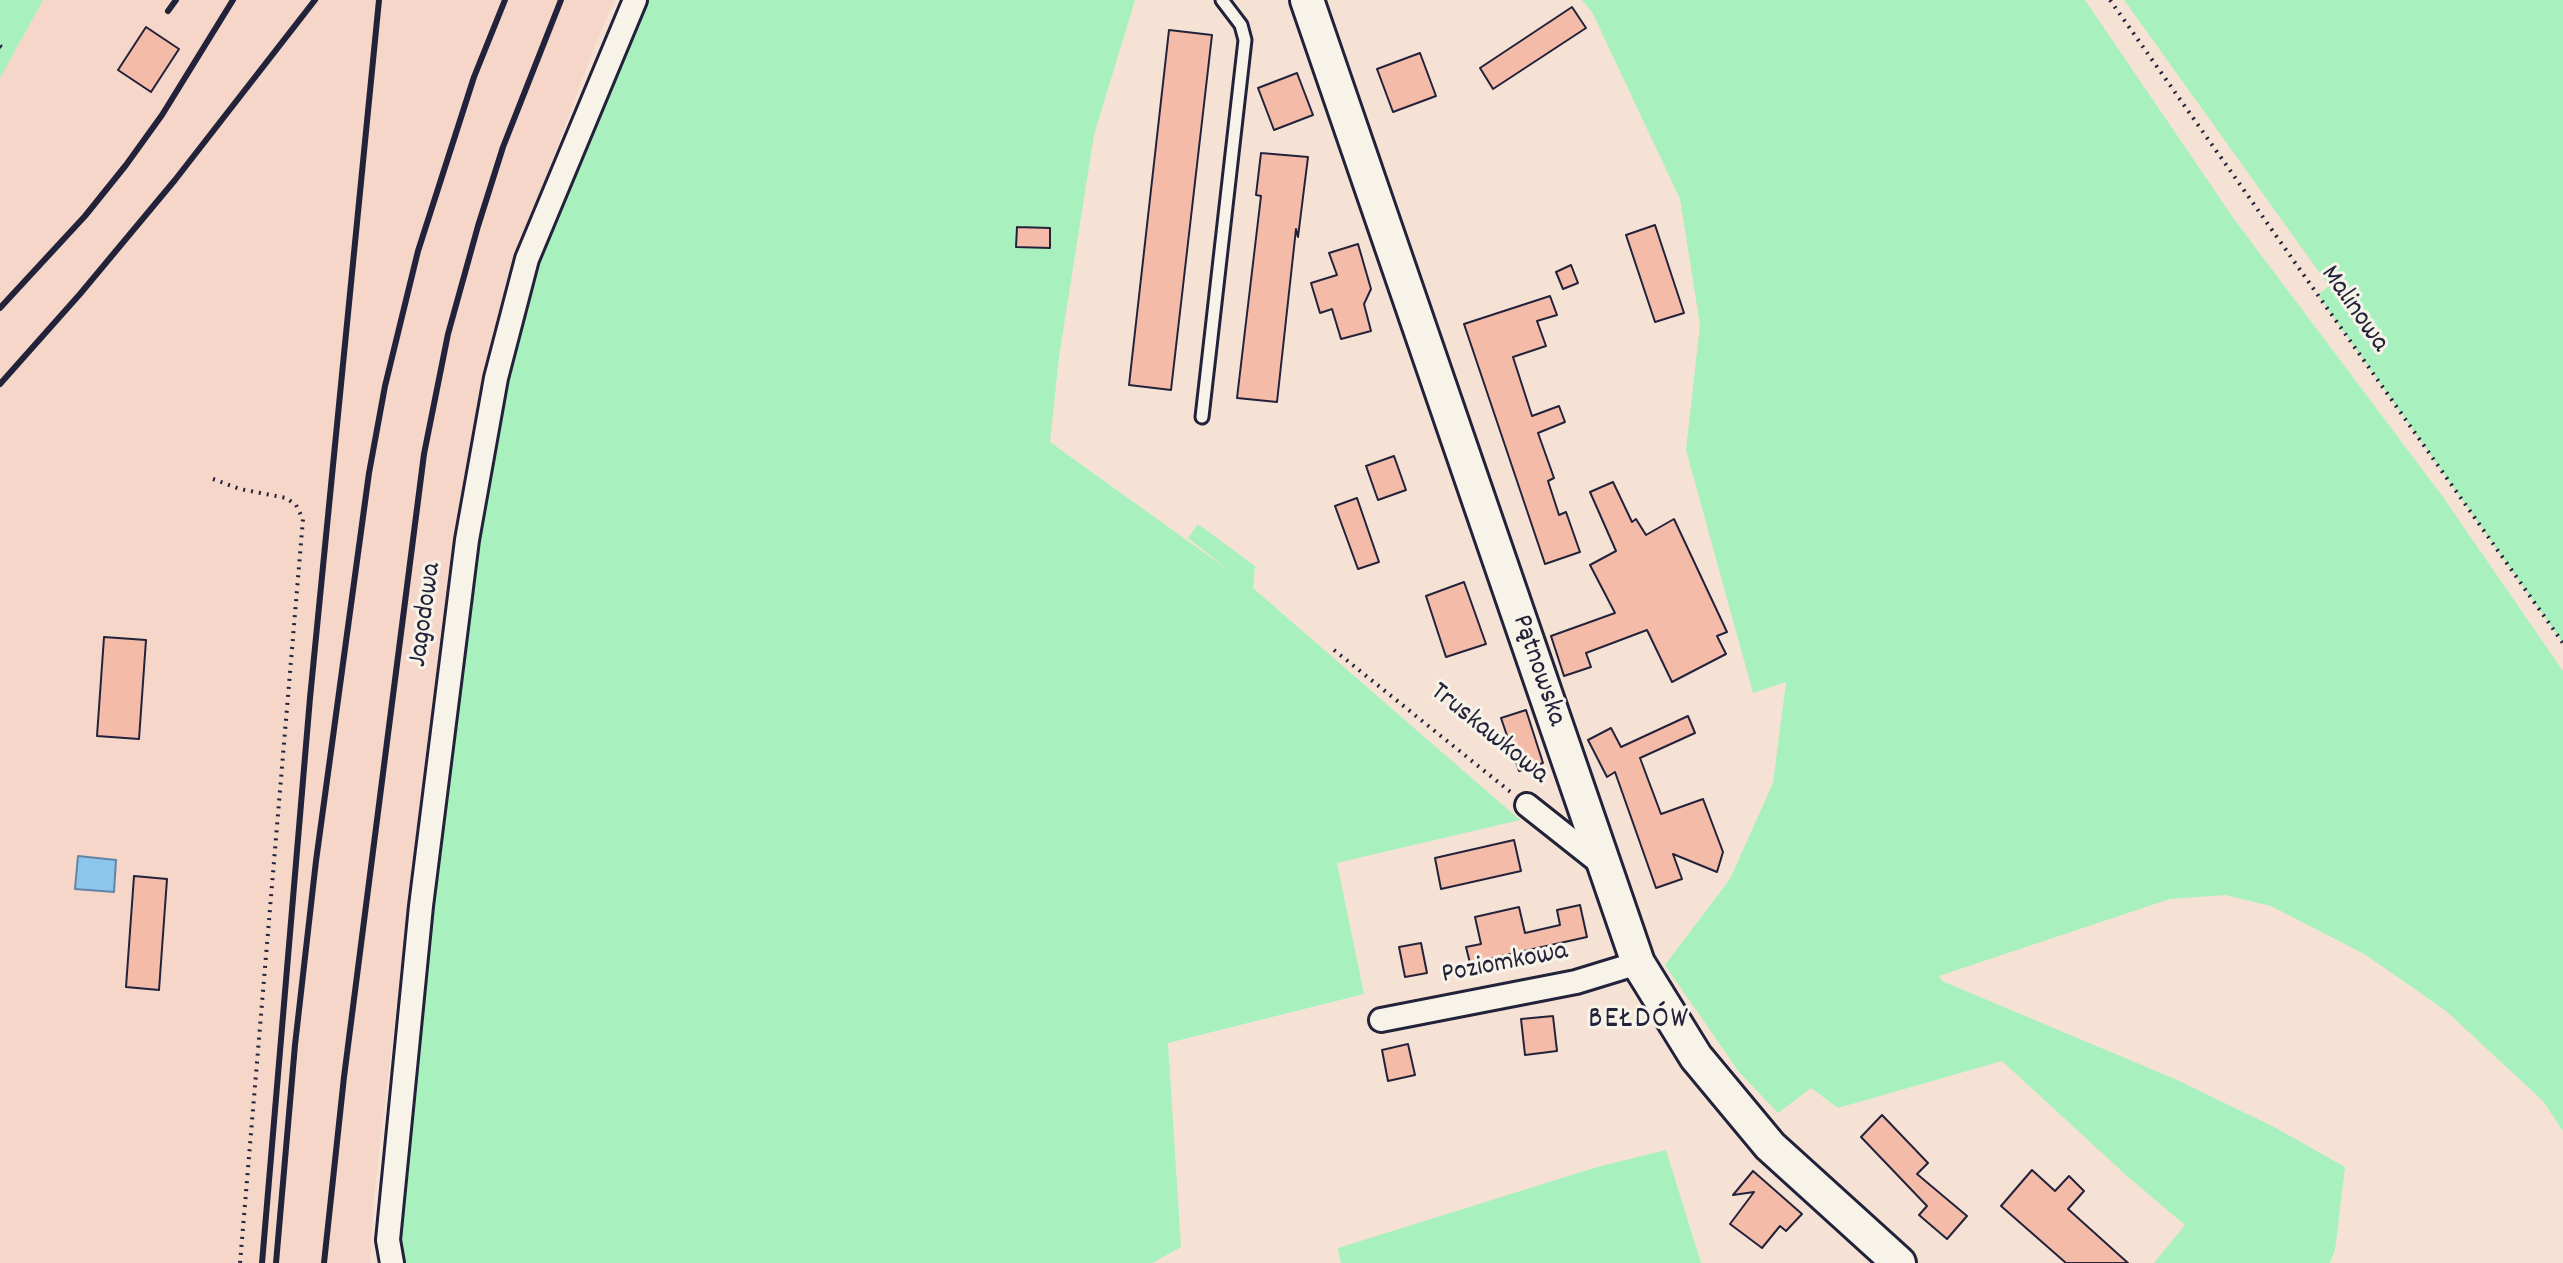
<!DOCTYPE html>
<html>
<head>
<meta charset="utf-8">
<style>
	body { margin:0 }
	canvas { display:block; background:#f6e2d5 }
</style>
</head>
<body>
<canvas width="2563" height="1263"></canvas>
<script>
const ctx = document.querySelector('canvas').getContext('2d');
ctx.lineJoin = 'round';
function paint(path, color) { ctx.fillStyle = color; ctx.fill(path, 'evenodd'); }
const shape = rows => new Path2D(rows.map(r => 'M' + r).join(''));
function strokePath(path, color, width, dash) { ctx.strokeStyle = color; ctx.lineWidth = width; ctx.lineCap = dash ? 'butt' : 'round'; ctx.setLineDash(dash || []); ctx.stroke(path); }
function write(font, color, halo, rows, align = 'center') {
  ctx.font = font + ' Dekko,sans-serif'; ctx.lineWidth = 6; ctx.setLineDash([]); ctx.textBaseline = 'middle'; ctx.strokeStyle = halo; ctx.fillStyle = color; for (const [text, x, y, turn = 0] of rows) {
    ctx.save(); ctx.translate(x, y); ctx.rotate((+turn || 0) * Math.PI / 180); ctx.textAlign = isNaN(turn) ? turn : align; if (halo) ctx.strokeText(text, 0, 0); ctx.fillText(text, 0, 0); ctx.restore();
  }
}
paint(shape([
	[43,0,615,0,595,45,541,190,500,329,455,567,419,813,373,1205,370,1263,0,1263,0,78]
]), '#f5d6c8');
paint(shape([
	[0,0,43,0,0,78],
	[644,0,1135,0,1094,135,1059,357,1050,442,1231,572,1188,538,1198,524,1255,566,1253,588,1520,820,1337,863,1364,994,1168,1043,1181,1247,1152,1263,403,1263,399,1245,448,752,486,482,507,371,535,263],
	[1582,0,2085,0,2234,219,2443,497,2563,671,2563,1131,2543,1101,2446,1011,2366,955,2271,906,2225,895,2170,899,1939,976,1942,981,2175,1079,2276,1128,2345,1167,2335,1250,2330,1263,2154,1263,2185,1225,2127,1176,2002,1061,1838,1108,1811,1088,1778,1113,1739,1072,1665,965,1730,879,1773,783,1786,682,1753,693,1686,450,1700,325,1680,199,1592,12],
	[2124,0,2563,0,2563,643,2318,295,2329,286],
	[1666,1150,1701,1263,1341,1263,1338,1248,1597,1167]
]), '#a8f1be');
const water = shape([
	[78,856,116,860,114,892,75,889,78,856]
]);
paint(water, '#8dc6ec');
strokePath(water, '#6284a5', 2);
const building = shape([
	[1572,7,1586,28,1493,89,1480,68,1572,7],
	[146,27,179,49,151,92,118,70,146,27],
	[1169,30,1212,35,1171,390,1129,385,1169,30],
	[1420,53,1436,96,1393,112,1377,69,1420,53],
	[1297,73,1313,115,1274,130,1258,88,1297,73],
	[1261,153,1308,157,1298,237,1296,229,1277,402,1237,398,1261,196,1256,195,1261,153],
	[1655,225,1684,313,1655,322,1626,235,1655,225],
	[1017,227,1050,228,1050,248,1016,247,1017,227],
	[1358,244,1371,289,1364,304,1371,331,1341,339,1332,309,1320,313,1311,283,1337,275,1329,253,1358,244],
	[1571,265,1578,283,1563,289,1556,272,1571,265],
	[1550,296,1557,315,1537,321,1546,346,1513,357,1532,416,1559,406,1565,422,1538,433,1554,478,1548,481,1559,515,1566,512,1580,552,1545,564,1464,324,1550,296],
	[1394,456,1406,490,1378,500,1366,466,1394,456],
	[1613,482,1632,522,1636,519,1646,535,1674,519,1727,632,1717,636,1726,654,1672,682,1647,630,1586,653,1591,667,1564,676,1551,636,1615,613,1590,565,1616,551,1590,492,1613,482],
	[1357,498,1379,562,1358,569,1335,506,1357,498],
	[1464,582,1486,644,1446,657,1426,596,1464,582],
	[104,637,146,640,139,739,97,736,104,637],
	[1526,710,1543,763,1519,771,1501,718,1526,710],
	[1688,716,1695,733,1640,758,1661,814,1703,799,1723,852,1717,872,1673,854,1682,879,1656,888,1615,772,1607,777,1588,740,1611,728,1621,747,1688,716],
	[1514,840,1521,871,1441,889,1435,858,1514,840],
	[134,876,167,879,159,990,126,987,134,876],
	[1580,905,1587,937,1470,963,1466,947,1481,944,1475,917,1519,907,1525,933,1560,925,1557,910,1580,905],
	[1421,943,1427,973,1405,977,1399,947,1421,943],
	[1553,1016,1557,1051,1525,1055,1521,1019,1553,1016],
	[1408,1044,1415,1075,1388,1081,1382,1050,1408,1044],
	[1882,1115,1928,1163,1917,1174,1967,1216,1947,1239,1919,1215,1927,1206,1861,1137,1882,1115],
	[2032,1170,2055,1191,2069,1176,2084,1191,2068,1209,2128,1263,2066,1263,2001,1206,2032,1170],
	[1753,1171,1802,1214,1786,1231,1780,1226,1762,1248,1730,1224,1754,1192,1733,1195,1753,1171]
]);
paint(building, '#f3bba8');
strokePath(building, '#22223b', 2);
const lane = shape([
	[1202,417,1245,40,1241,25,1222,0]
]);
const street = shape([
	[1527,805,1604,866],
	[1381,1020,1576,982,1638,963],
	[392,1263,388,1240,421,906,467,540,496,378,527,259,635,0]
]);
const secondary = shape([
	[1307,0,1638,963,1696,1057,1770,1146,1899,1263]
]);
strokePath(lane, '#22223b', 17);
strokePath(street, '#22223b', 28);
strokePath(secondary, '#22223b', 38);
strokePath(shape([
	[2110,0,2563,643],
	[0,46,3,48],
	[213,479,240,489,286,498,296,505,303,519,240,1263],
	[1334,650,1513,794]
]), '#22223b', 4, [2, 6]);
strokePath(lane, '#f7f3e8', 11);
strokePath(street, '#f7f3e8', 22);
strokePath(secondary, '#f7f3e8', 32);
strokePath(shape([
	[168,11,176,0],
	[0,308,85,216,126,165,162,115,233,0],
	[0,384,80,294,175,180,315,0],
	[262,1263,310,698,379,0],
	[276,1263,295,1045,316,861,369,473,385,386,418,251,474,77,505,0],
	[324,1263,344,1077,424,454,448,334,478,226,503,147,561,0]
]), '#22223b', 6);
write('28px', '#22223b', '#f7f3e8', [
	["Malinowa",2353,310,55],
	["Jagodowa",427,615,-82],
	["Pątnowska",1537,671,71],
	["Truskawkowa",1488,735,39],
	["Poziomkowa",1505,965,-11]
]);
ctx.letterSpacing = '2px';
write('30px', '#22223b', '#f7f3e8', [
	["BEŁDÓW",1639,1022]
]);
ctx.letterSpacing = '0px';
</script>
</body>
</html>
